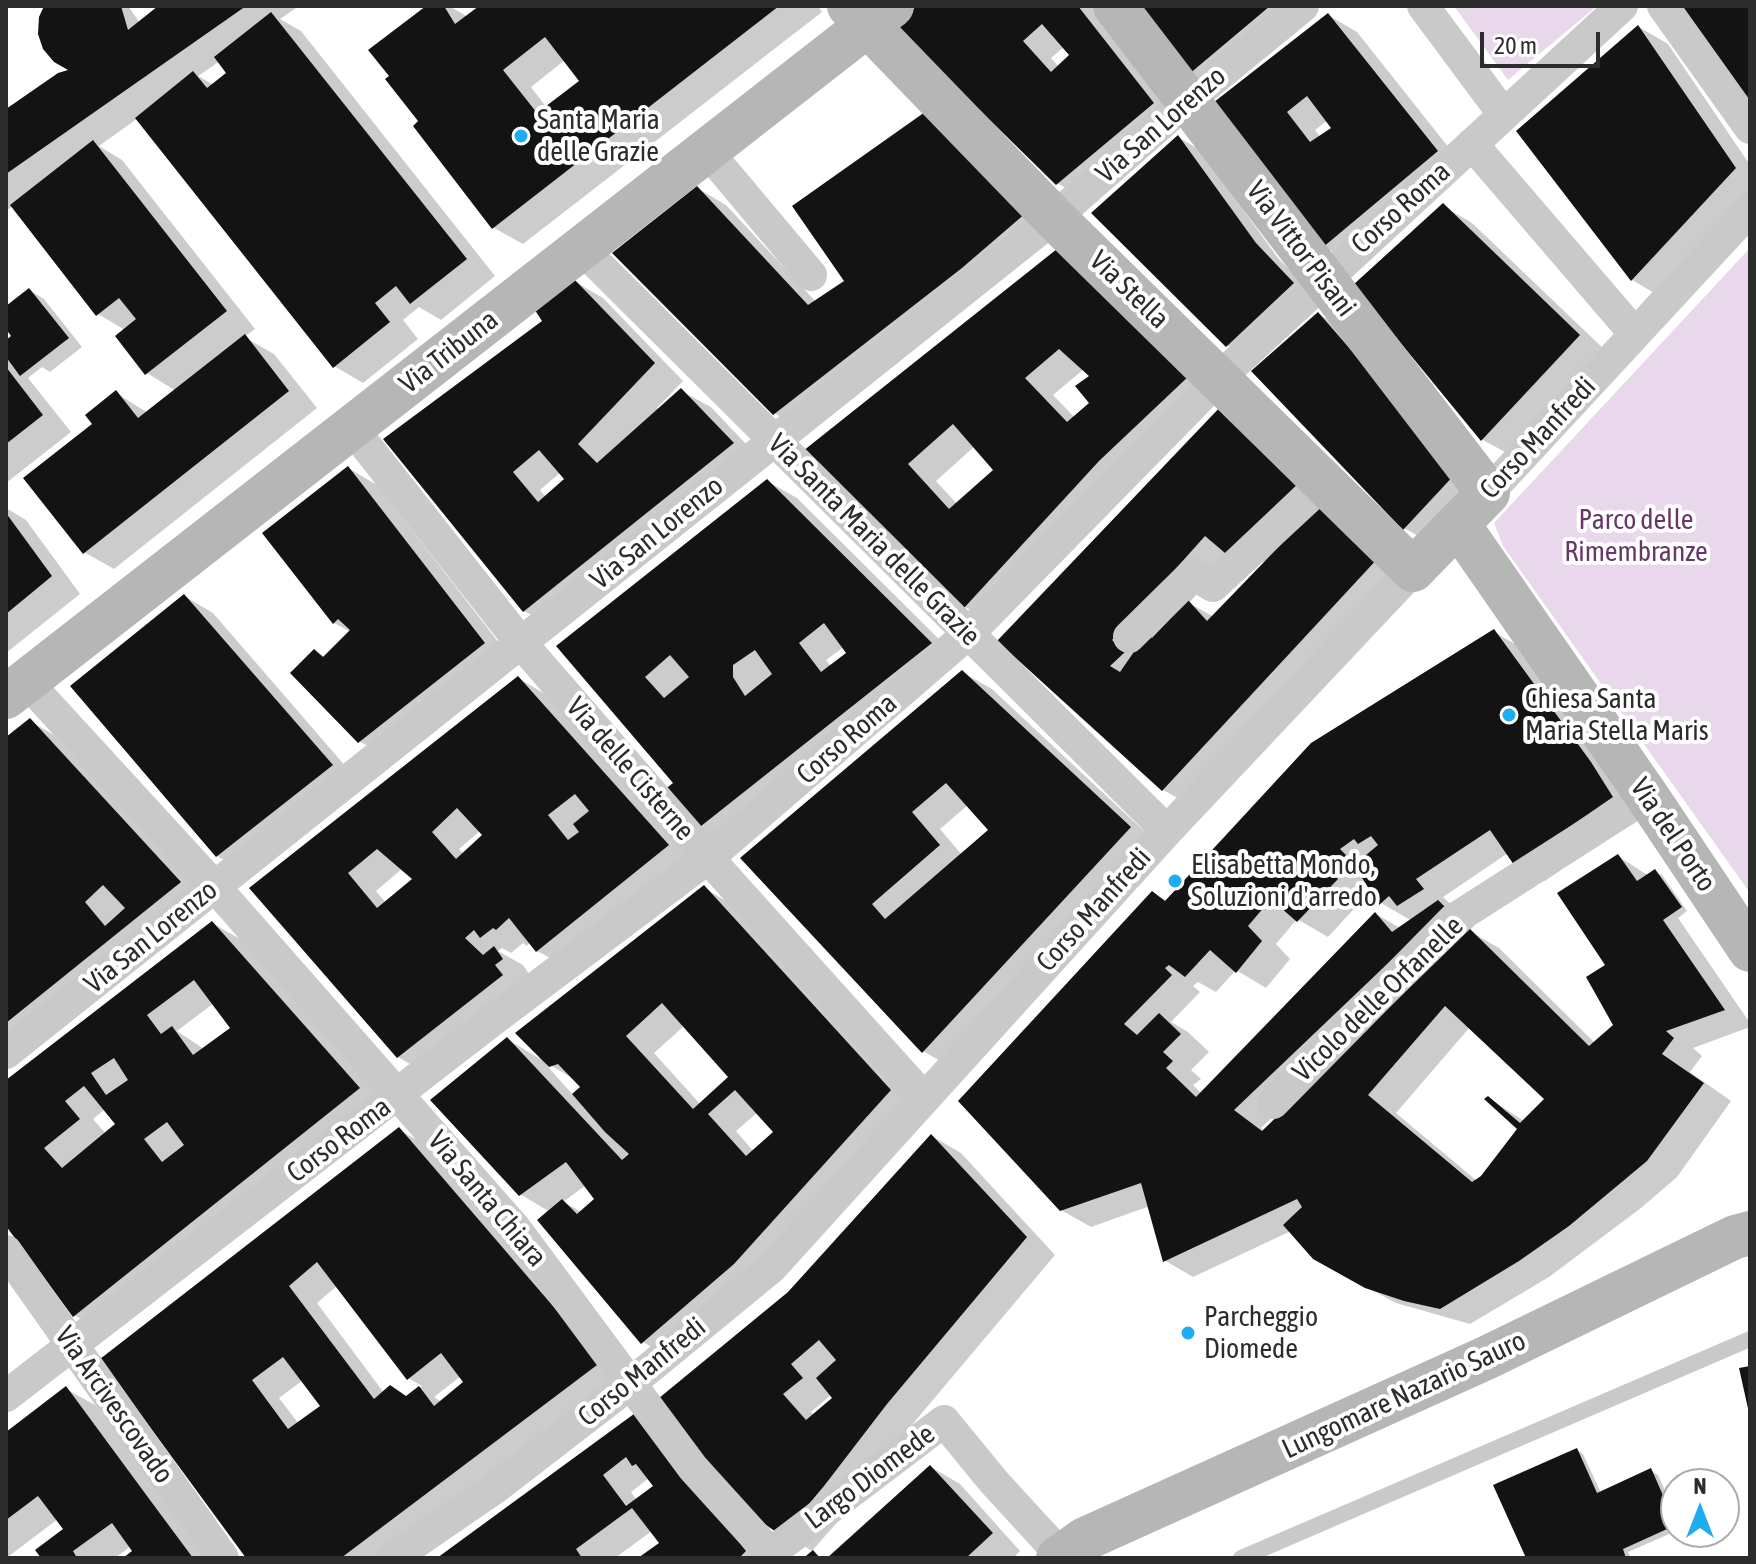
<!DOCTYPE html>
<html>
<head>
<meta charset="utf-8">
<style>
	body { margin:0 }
	#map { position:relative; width:1756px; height:1564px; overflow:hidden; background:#fff; font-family:"Asap Condensed",sans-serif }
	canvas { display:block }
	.frame { position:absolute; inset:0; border:8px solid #2c2c2c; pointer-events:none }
	.north { position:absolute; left:1660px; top:1468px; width:80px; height:80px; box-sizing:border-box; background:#fff; border:2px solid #ababab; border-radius:50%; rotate:0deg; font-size:22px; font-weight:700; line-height:32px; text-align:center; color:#2c2c2c }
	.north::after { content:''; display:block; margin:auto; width:28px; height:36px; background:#1facf1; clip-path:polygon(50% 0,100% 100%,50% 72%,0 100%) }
	.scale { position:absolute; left:1480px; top:32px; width:120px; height:36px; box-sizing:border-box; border:4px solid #2c2c2c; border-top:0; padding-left:10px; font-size:24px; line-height:28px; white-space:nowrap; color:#2c2c2c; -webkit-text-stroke:6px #fff; paint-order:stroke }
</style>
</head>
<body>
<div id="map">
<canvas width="1756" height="1564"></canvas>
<div class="frame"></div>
<div class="north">N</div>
<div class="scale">20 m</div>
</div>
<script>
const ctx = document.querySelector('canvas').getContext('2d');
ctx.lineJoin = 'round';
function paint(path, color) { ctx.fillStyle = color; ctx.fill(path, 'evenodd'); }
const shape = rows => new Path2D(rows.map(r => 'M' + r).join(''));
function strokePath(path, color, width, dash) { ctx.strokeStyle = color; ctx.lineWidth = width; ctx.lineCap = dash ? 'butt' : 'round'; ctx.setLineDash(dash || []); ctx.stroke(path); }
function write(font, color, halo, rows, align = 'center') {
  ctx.font = font + ' "Asap Condensed",sans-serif'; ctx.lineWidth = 8; ctx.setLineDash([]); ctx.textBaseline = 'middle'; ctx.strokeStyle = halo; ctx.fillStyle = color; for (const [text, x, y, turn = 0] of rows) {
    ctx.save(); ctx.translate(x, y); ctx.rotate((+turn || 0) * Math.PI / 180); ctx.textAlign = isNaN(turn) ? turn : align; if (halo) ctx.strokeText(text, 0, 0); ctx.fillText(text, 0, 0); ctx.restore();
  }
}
paint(shape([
	[1454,6,1597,6,1508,80],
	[1750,248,1750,893,1503,546,1494,523]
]), '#e9d8eb');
paint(shape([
	[46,6,128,6,140,23,162,6,299,6,280,19,301,31,495,276,441,320,419,307,403,320,418,339,363,383,334,366,138,118,99,146,122,160,255,329,244,337,274,354,317,408,114,569,84,552,95,424,116,393,148,413,176,391,147,373,125,330,98,314,13,206,6,211,6,112,73,71],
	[220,61,229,73,214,85,198,76],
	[429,6,449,6,468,17,482,6,818,6,822,12,523,244,494,228,421,121],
	[565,60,582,81,547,108,531,87],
	[920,6,1092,6,1182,121,1087,200,1057,183],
	[1064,47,1072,56,1059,67,1051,58],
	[1139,6,1319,6,1218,90,1189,73],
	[1328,15,1357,32,1465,168,1353,264,1324,247,1212,106],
	[1328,120,1334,128,1320,137,1315,130],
	[1639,27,1668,44,1750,165,1750,201,1661,297,1632,280,1519,131],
	[925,115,1055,229,803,430,774,413,697,188,726,205,816,302,847,282],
	[1178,137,1200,150,1278,258,1315,296,1249,358,1227,345],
	[1443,206,1472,223,1608,353,1512,456,1483,440,1356,285],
	[1092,264,1219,391,994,623,965,607,806,451],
	[1084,369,1093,376,1092,403,1075,418,1053,395],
	[975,446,996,470,957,504,936,481],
	[574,281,603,298,683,381,657,408,659,410,681,391,711,407,762,461,554,627,524,611,386,439,545,321],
	[561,472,567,479,546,497,540,490],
	[29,290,44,299,82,347,50,372,42,367,28,378,71,432,6,483,6,342,19,342,6,325,6,309],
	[1318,314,1341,327,1478,485,1427,541,1404,528],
	[1224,405,1408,574,1192,806,1163,790,1000,641],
	[1232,555,1266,563,1214,617,1189,603],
	[348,468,377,485,513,661,388,758,359,741,315,651,325,657,351,632,334,623,264,534],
	[767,481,797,498,960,660,722,850,692,833,676,784,559,646],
	[844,647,849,654,832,667,826,660],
	[6,508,26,520,80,594,6,653],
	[184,596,213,613,360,783,246,873,217,856],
	[1494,632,1524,649,1641,814,1545,881,1516,864,1508,853,1443,897,1474,926,1469,931,1499,948,1595,1043,1616,1026,1607,965,1618,856,1649,876,1655,871,1662,875,1687,911,1678,918,1750,1023,1750,1027,1693,1048,1702,1056,1690,1072,1731,1101,1677,1177,1641,1208,1549,1277,1470,1324,1396,1303,1344,1275,1291,1231,1193,1277,1164,1260,1150,1206,1091,1227,1061,1210,1152,893,1167,901],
	[1367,881,1381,903,1412,921,1400,928,1376,914,1202,1094,1193,1085,1201,1079,1191,1070,1209,1052,1188,1032,1171,1022,1200,992,1193,986,1198,982,1216,992,1236,970,1266,988,1290,959,1276,944,1297,919,1328,937,1365,897,1357,891],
	[1470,1027,1547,1099,1524,1121,1488,1098,1518,1128,1477,1181,1396,1113],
	[1303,1088,1265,1131,1261,1128],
	[962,672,992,689,1159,845,952,1068,923,1051,743,858],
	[968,805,990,830,962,855,940,829],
	[518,678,547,695,697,863,567,967,537,951,530,942,527,946,523,943,511,953,502,948,498,951,523,965,531,977,427,1074,398,1057,252,888],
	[481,830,485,835,464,854,459,849],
	[403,868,415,879,386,903,376,891],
	[30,721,59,738,209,899,6,1063,6,740],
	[704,888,733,905,919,1108,672,1359,643,1342,550,1212,520,1194,507,1039,542,1060],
	[685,1025,731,1077,701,1105,654,1053],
	[542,1060,577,1081,583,1087,573,1095],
	[758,1112,776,1132,754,1152,736,1131],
	[586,1185,597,1200,582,1212,563,1202],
	[212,923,242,940,388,1106,103,1332,74,1315,6,1223,6,1083],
	[214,1003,233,1028,204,1049,177,1031],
	[105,1109,118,1124,106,1134,93,1119],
	[399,1130,428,1146,629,1380,392,1558,248,1558,103,1360],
	[338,1285,408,1378,422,1386,407,1397,384,1393,317,1303],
	[461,1376,466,1383,442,1402,434,1397],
	[303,1380,323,1407,299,1424,279,1398],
	[932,1136,961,1153,1055,1255,916,1420,854,1503,812,1551,746,1508,789,1293],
	[832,1394,835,1398,814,1415,811,1412],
	[66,1389,95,1405,208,1558,126,1558,135,1552,131,1546,115,1558,43,1558,65,1529,58,1519,9,1556,10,1558,6,1558,6,1435],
	[639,1414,766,1558,642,1558,662,1543,652,1531,615,1558,441,1558],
	[649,1478,656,1487,637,1501,631,1492],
	[1577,1450,1583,1454,1601,1493,1651,1471,1658,1475,1676,1515,1676,1531,1628,1552,1631,1558,1527,1558],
	[931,1467,960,1484,1020,1551,1013,1558,831,1558]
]), '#0003');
paint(shape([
	[44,6,121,6,128,30,158,6,246,6,6,174,6,109,58,73,68,70,54,62,43,49,38,34,39,17],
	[426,6,444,6,455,24,479,6,779,6,492,229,413,126,418,121,385,79,389,76,368,50],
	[545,37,579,81,537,113,503,70],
	[917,6,1078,6,1154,103,1056,185,893,25],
	[1042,24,1069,55,1051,72,1023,41],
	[1137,6,1270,6,1188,75],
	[1680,6,1750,6,1750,104],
	[271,12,467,259,410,304,396,286,375,303,390,322,333,368,135,118,193,71,207,88,226,73,214,57],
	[1328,13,1438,151,1322,248,1209,106],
	[1307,96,1331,128,1310,142,1287,112],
	[1638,25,1736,168,1631,281,1516,131],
	[925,112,1027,212,962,268,773,415,612,253,697,186,808,305,844,281,792,206],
	[1178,135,1256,243,1294,283,1226,347,1091,213],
	[93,140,227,311,145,375,115,336,136,319,119,298,96,316,10,205],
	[1443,203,1580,335,1481,441,1353,285],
	[1062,245,1191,374,1099,461,964,608,803,451],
	[1059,349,1089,376,1075,386,1089,403,1067,422,1025,378],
	[953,424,993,470,949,509,908,464],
	[574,279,655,363,578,444,597,463,681,388,734,443,523,612,383,439,542,321,533,307],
	[539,450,564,479,538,502,513,472],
	[29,288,69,338,20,376,6,357,6,340,11,336,6,329,6,306],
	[1318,312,1457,472,1403,530,1251,371],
	[245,334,289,391,83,554,23,478,92,424,85,415,116,390,138,418],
	[6,367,43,415,6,444],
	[1224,403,1302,480,1225,553,1205,536,1112,640,1125,652,1110,666,1120,672,1147,633,1152,638,1188,600,1207,621,1323,501,1380,556,1162,791,997,641],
	[348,466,485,643,358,743,290,673,314,649,323,657,350,630,338,619,333,624,262,533],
	[767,479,932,643,691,834,659,794,673,783,556,646],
	[824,623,846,653,821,672,799,643],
	[755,650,772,674,745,696,733,677,733,665],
	[670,655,689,677,664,698,645,677],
	[6,513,52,576,6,614],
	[184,594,333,765,216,857,70,686],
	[1494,629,1591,762,1613,797,1514,865,1490,830,1416,879,1424,889,1397,906,1389,896,1379,905,1354,865,1378,845,1371,836,1358,844,1354,839,1340,849,1346,855,1330,873,1338,879,1297,922,1271,899,1248,926,1262,941,1236,973,1210,950,1185,977,1169,965,1165,968,1172,975,1124,1024,1137,1035,1159,1013,1181,1034,1163,1052,1173,1061,1166,1068,1196,1097,1375,912,1392,932,1438,900,1446,908,1234,1110,1262,1131,1470,929,1589,1046,1613,1025,1586,977,1605,965,1557,893,1618,854,1637,881,1655,869,1682,907,1663,920,1725,1010,1666,1031,1674,1038,1662,1054,1704,1083,1647,1161,1569,1226,1519,1261,1440,1309,1404,1301,1365,1288,1313,1259,1283,1225,1302,1207,1297,1199,1163,1262,1141,1183,1060,1211,958,1101,1152,891,1165,901,1311,743],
	[1445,1006,1544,1099,1520,1123,1488,1096,1484,1099,1517,1129,1481,1176,1472,1182,1368,1095],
	[962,670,1131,827,922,1053,740,858],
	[946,783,988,830,885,919,872,904,940,845,912,812],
	[518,676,669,845,536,952,509,918,496,930,493,928,480,938,474,930,465,938,483,955,494,946,503,959,495,965,503,975,397,1058,249,888],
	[575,794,589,811,573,824,579,832,568,840,548,815],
	[457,808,482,835,456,859,432,832],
	[377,849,412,879,377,908,348,873],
	[30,718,181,882,6,1023,6,737],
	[103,885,125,908,105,926,85,902],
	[704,885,891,1090,734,1264,641,1344,537,1220,562,1199,577,1214,594,1199,566,1162,519,1196,430,1100,507,1037,622,1160,629,1154,605,1132,572,1094,580,1087,558,1064,549,1067,515,1033],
	[662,1003,728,1077,693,1109,626,1036],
	[735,1090,773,1132,746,1156,708,1114],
	[212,921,360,1088,73,1317,6,1226,6,1080],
	[194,980,230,1028,193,1055,172,1026,161,1034,147,1015],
	[114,1058,128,1080,106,1095,91,1073],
	[84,1086,115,1124,62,1168,44,1148,80,1119,65,1101],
	[167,1122,184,1145,162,1162,144,1139],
	[399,1127,601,1362,341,1558,246,1558,100,1359],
	[317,1262,407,1380,441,1353,463,1382,434,1406,419,1386,406,1396,390,1385,374,1399,289,1286],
	[283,1357,320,1406,288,1429,252,1380],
	[931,1134,1027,1237,887,1404,824,1486,782,1536,744,1510,653,1403,788,1292],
	[819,1340,836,1360,816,1378,832,1398,806,1420,783,1394,803,1378,791,1364],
	[1750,1366,1750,1412,1749,1413,1739,1368],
	[66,1386,147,1496,193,1558,123,1558,132,1551,112,1523,73,1551,77,1558,41,1558,35,1550,63,1529,38,1496,6,1520,6,1432],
	[638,1411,746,1551,739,1558,638,1558,659,1543,632,1508,576,1549,582,1558,437,1558],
	[626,1457,632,1466,636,1464,653,1486,626,1506,603,1475],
	[1577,1448,1597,1493,1651,1468,1676,1525,1623,1549,1626,1558,1526,1558,1493,1485],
	[930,1465,993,1533,966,1558,827,1558],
	[813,1550,820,1558,804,1558,807,1555]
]), '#131313');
strokePath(shape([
	[1241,1558,1750,1339]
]), '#c9c9c9', 16);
strokePath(shape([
	[1423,6,1504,115],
	[1663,6,1750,128],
	[1472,144,1635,334],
	[707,151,811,275],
	[582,249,1167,831],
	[352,428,521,643,708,858,923,1097],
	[1488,493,1750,210],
	[1129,637,1193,574,1213,586,1324,483],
	[26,681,215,887,515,1228,693,1468,770,1553],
	[6,1053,1054,218,1187,101,1303,6],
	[1273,1103,1453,920,1647,796],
	[6,1251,223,1558],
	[6,1396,494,1019,708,858,969,633,1219,378,1622,6],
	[393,1558,495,1488,631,1383,771,1268,1167,831,1413,570],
	[764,1558,944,1421,994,1482,1061,1555]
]), '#c9c9c9', 32);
strokePath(shape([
	[849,6,1054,218,1413,570,1488,493,1115,6],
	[1458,524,1647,796,1750,950],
	[6,697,892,6],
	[1058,1558,1085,1539,1486,1358,1735,1237,1750,1233]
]), '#b6b6b6', 44);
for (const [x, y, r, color] of [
	[521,136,8,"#1facf1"],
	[1509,715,8,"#1facf1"],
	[1175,881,8,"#1facf1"],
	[1188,1333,8,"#1facf1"]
]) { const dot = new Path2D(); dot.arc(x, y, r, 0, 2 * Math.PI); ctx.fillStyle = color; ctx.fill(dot); strokePath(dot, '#fff', 3); }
write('28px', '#2c2c2c', '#fff', [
	["Santa Maria",537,120],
	["delle Grazie",537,152],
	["Chiesa Santa",1525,699],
	["Maria Stella Maris",1525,731],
	["Elisabetta Mondo,",1191,865],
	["Soluzioni d'arredo",1191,897],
	["Parcheggio",1204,1317],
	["Diomede",1204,1349]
], 'left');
write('28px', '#2c2c2c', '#fff', [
	["Via San Lorenzo",1161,125,-41],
	["Corso Roma",1401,208,-42],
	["Via Vittor Pisani",1301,249,53],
	["Via Stella",1129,290,44],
	["Via Tribuna",449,352,-38],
	["Corso Manfredi",1538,438,-47],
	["Via San Lorenzo",657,533,-39],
	["Via Santa Maria delle Grazie",874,540,45],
	["Corso Roma",847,739,-41],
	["Via delle Cisterne",630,769,49],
	["Via del Porto",1673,835,56],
	["Corso Manfredi",1094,910,-48],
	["Via San Lorenzo",151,937,-39],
	["Vicolo delle Orfanelle",1378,999,-44],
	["Corso Roma",339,1140,-37],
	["Via Santa Chiara",487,1199,50],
	["Corso Manfredi",642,1372,-39],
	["Lungomare Nazario Sauro",1404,1395,-25],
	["Via Arcivescovado",114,1405,55],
	["Largo Diomede",870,1477,-37]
]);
write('28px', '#67376a', '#fff', [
	["Parco delle",1636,520],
	["Rimembranze",1636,552]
]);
</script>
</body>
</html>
